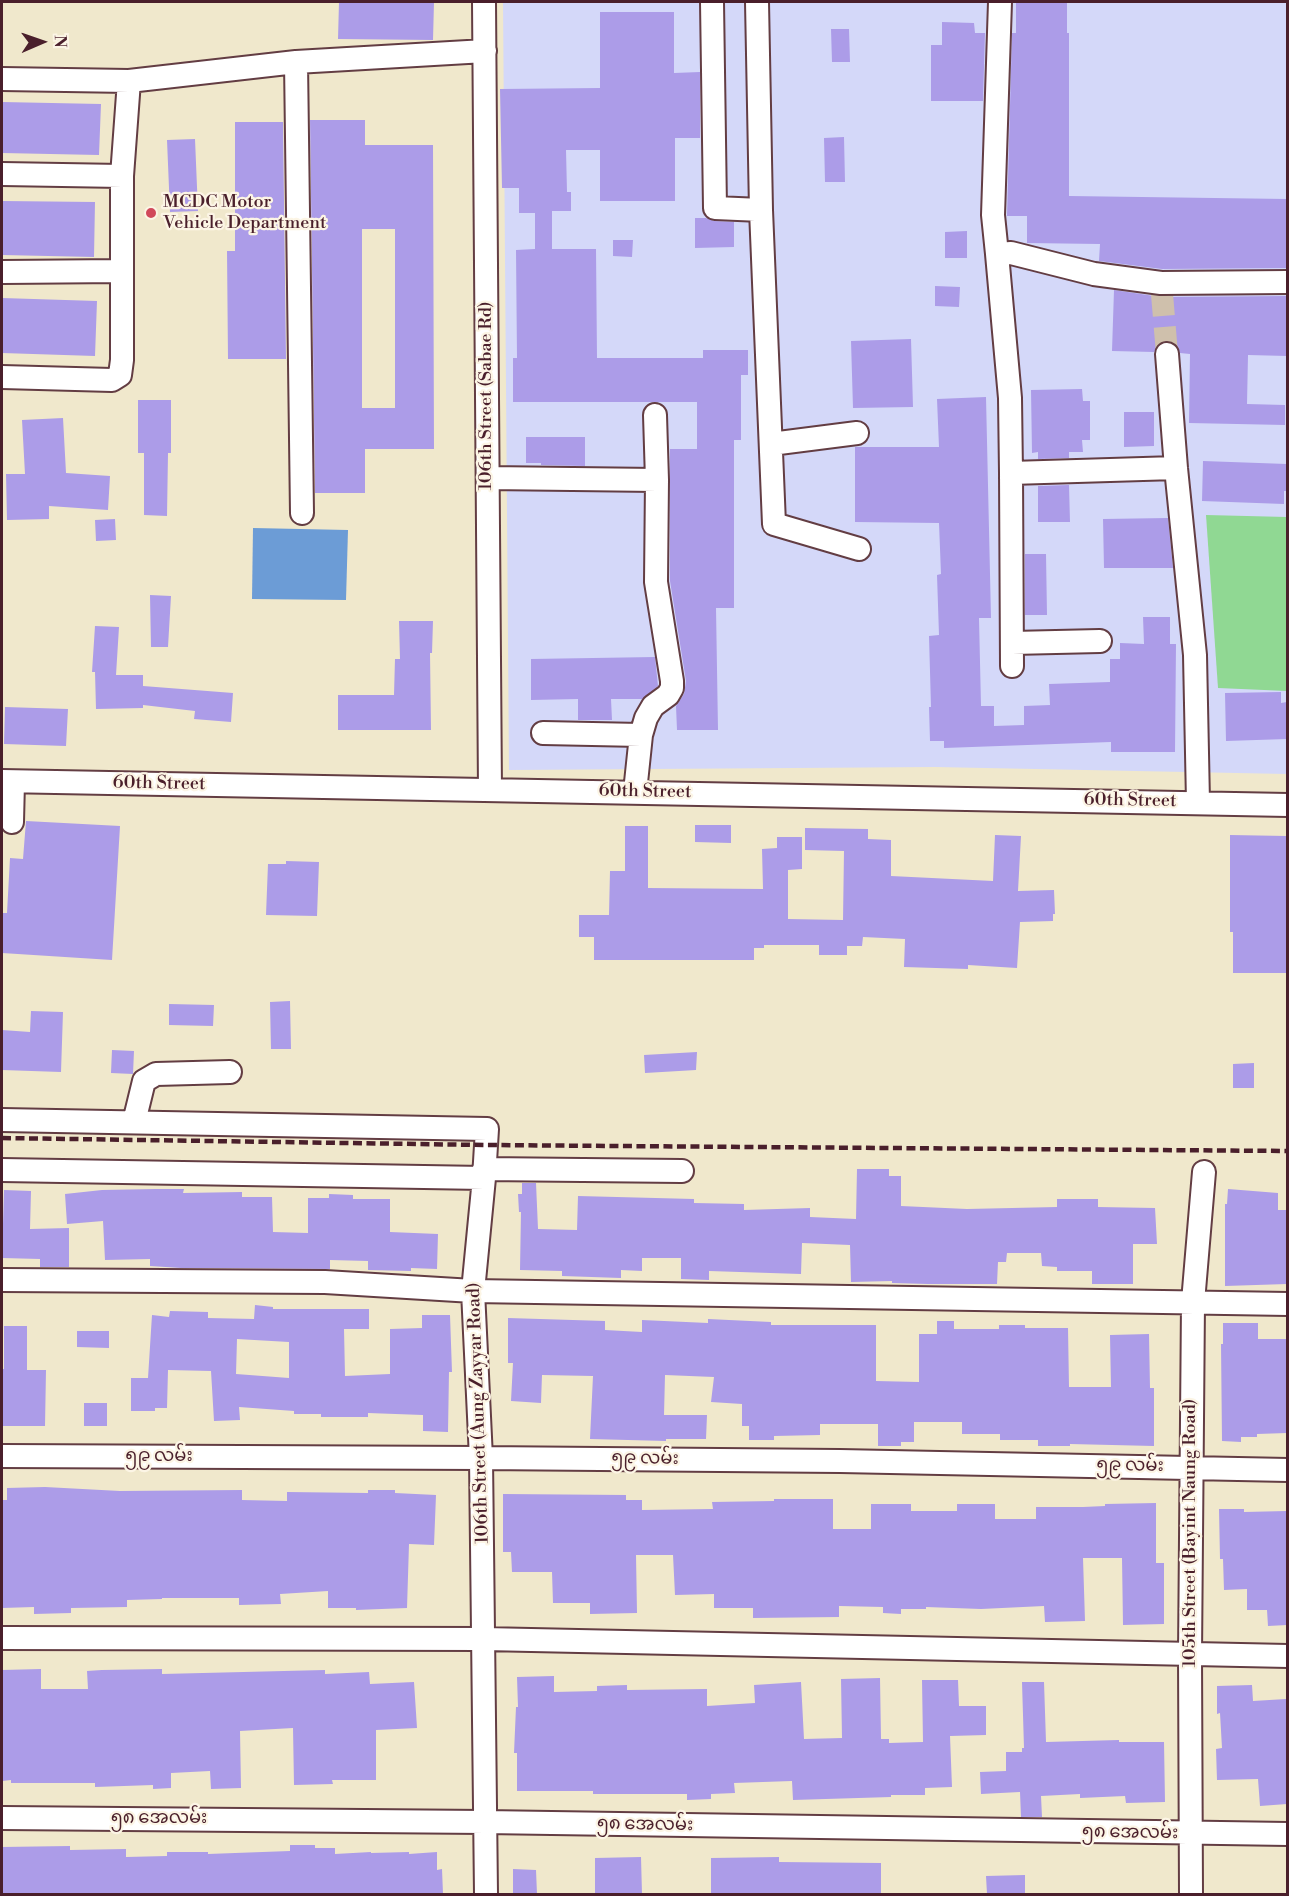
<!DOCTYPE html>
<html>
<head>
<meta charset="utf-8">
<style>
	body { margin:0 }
	#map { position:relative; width:1289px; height:1896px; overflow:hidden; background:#f0e8cc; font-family:"Libre Bodoni",serif }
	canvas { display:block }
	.frame { position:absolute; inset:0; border:3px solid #4a1f2b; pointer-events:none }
	.north { position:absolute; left:12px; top:12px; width:60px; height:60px; -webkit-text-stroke:4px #fcf5e5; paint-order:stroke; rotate:88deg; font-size:16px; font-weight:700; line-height:24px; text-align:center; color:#4a1f2b }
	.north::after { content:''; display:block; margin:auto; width:21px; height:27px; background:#4a1f2b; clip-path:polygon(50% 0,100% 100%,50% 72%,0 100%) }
</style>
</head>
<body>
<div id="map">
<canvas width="1289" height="1896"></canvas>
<div class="frame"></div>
<div class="north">N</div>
</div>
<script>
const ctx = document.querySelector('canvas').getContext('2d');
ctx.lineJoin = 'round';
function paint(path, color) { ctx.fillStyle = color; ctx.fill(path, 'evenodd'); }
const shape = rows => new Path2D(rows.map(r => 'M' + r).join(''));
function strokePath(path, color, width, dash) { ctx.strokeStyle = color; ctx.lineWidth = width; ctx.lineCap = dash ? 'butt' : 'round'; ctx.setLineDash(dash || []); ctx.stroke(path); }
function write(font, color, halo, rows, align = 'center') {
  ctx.font = font + ' "Libre Bodoni","Noto Sans Myanmar",serif'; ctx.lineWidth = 4.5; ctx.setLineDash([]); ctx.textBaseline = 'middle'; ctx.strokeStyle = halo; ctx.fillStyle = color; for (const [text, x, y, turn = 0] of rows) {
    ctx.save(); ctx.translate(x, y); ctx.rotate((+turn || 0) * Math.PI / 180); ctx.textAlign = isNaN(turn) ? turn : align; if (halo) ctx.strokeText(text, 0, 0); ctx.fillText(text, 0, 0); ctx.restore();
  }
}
paint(shape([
	[503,2,1287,2,1287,774,935,767,509,770]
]), '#d4d8f9');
paint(shape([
	[1206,515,1287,517,1287,691,1218,688]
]), '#90d893');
paint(shape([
	[253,528,348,530,346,600,252,599]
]), '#6c9cd6');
paint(shape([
	[339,2,434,2,433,40,338,39],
	[1016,2,1067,2,1067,33,1069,33,1069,196,1287,199,1287,268,1162,269,1099,261,1100,244,1027,243,1027,216,1007,216,1007,215,1012,33,1016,33],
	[600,12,674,12,674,73,700,72,700,138,675,138,675,201,600,201,600,150,566,150,567,192,571,192,571,211,552,211,552,249,596,249,597,358,703,358,703,350,748,350,748,375,741,375,741,440,734,440,734,608,716,608,718,730,677,730,676,706,684,694,686,681,670,581,670,449,697,449,697,402,513,402,513,358,517,358,516,250,535,249,535,213,519,213,519,188,502,188,500,89,600,88],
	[942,22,974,23,975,33,985,33,983,101,931,101,931,45,942,45],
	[831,29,849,29,850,62,832,62],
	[2,102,101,104,99,155,2,153],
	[310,120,365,120,365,145,433,145,434,449,365,449,365,493,315,493],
	[362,229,395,229,395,408,362,408],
	[235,122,283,122,286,359,228,359,227,251,235,251],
	[844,137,845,182,825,182,824,138],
	[195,139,198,211,170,212,167,140],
	[2,201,95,202,94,257,2,255],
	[695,218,706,218,714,221,734,222,734,247,695,248],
	[967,231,967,258,945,258,945,232],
	[613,240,633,240,632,257,613,256],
	[935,286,960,287,959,307,935,306],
	[1114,290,1161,297,1287,296,1287,356,1248,355,1247,404,1285,405,1285,425,1189,423,1190,354,1180,353,1178,346,1172,342,1167,341,1159,343,1154,352,1112,351],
	[2,298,97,301,95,356,2,353],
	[911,339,913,407,853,408,851,341],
	[1082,389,1083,401,1090,401,1090,440,1082,440,1083,452,1069,452,1069,458,1038,459,1038,452,1032,453,1031,390],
	[986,397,991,618,979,618,981,706,994,706,994,726,1024,725,1024,706,1050,705,1049,684,1110,682,1110,659,1120,659,1120,643,1144,644,1143,617,1170,617,1170,644,1176,644,1175,752,1111,752,1111,742,944,748,944,741,930,741,929,707,931,707,929,636,939,635,937,575,941,574,939,523,855,522,855,447,939,447,937,399],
	[138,400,171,400,171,453,168,453,167,516,144,515,144,453,138,453],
	[1124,412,1154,412,1154,446,1124,447],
	[63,418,66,473,110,476,108,510,49,506,49,519,7,520,6,474,25,474,22,420],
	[526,437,585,437,585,466,541,465,541,463,526,463],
	[1203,461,1287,464,1287,491,1284,491,1284,504,1202,501],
	[1069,485,1070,522,1038,522,1038,486],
	[1168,518,1173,568,1104,568,1103,519],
	[115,519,116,540,96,541,95,520],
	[1025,554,1046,554,1047,615,1025,615],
	[150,595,171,596,168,647,151,647],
	[399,621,433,621,432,653,430,653,431,730,338,730,338,695,394,695,395,659,400,659],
	[95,626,119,627,116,675,143,675,143,686,233,693,231,722,194,719,195,711,143,705,143,708,96,709,95,672,92,672],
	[655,657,658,686,642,699,611,699,612,720,578,720,578,699,531,700,531,659],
	[1281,692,1281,703,1287,702,1287,739,1226,741,1225,693],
	[5,707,68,709,66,746,4,744],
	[26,821,120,826,112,960,2,953,2,913,7,913,10,858,23,859],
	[695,825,731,825,731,843,695,842],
	[625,826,648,826,648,888,763,889,762,849,777,848,777,837,802,837,802,869,788,870,788,919,843,920,844,851,805,850,805,828,868,829,868,839,891,840,891,876,993,881,995,835,1021,836,1018,891,1054,890,1055,914,1053,914,1053,921,1020,922,1017,968,968,965,968,969,904,967,905,939,863,937,862,946,847,946,847,955,819,955,819,945,764,945,764,948,754,948,754,960,594,960,594,937,579,937,579,915,609,915,610,871,625,871],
	[1230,835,1287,836,1287,973,1233,973,1233,932,1230,932],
	[286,861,319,862,317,916,266,915,268,864,286,864],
	[290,1001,291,1049,271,1049,270,1002],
	[169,1004,214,1005,213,1026,169,1025],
	[31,1011,63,1012,61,1072,2,1070,2,1030,30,1032],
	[112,1050,134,1051,133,1074,111,1073],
	[697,1052,696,1070,645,1073,644,1055],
	[1254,1063,1254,1088,1233,1088,1233,1064],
	[857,1169,889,1169,889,1176,901,1176,901,1206,967,1209,1057,1207,1057,1199,1098,1199,1098,1207,1155,1208,1157,1244,1133,1244,1133,1284,1092,1284,1092,1271,1057,1271,1057,1267,1042,1266,1041,1253,1007,1253,1006,1262,998,1262,997,1284,928,1284,892,1283,892,1281,851,1282,850,1245,802,1243,801,1274,709,1271,709,1280,681,1279,681,1258,642,1258,642,1271,621,1270,621,1278,562,1276,562,1271,520,1270,521,1212,519,1212,518,1194,522,1194,522,1183,536,1183,538,1229,577,1230,578,1196,694,1199,694,1203,744,1204,744,1210,810,1208,810,1217,856,1219],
	[156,1189,184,1189,183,1193,242,1192,242,1197,272,1197,273,1232,308,1233,308,1198,329,1198,329,1194,353,1195,353,1199,390,1199,390,1232,438,1234,437,1269,411,1268,411,1271,368,1270,368,1261,330,1260,330,1269,181,1268,150,1266,150,1259,105,1260,103,1221,67,1224,65,1194,102,1190],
	[1228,1189,1278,1193,1278,1210,1287,1210,1287,1284,1225,1286,1225,1204,1227,1204],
	[4,1190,31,1191,30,1229,69,1228,69,1267,40,1267,40,1259,2,1258],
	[255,1305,273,1307,273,1309,369,1309,369,1329,344,1329,345,1376,390,1374,390,1329,422,1328,422,1315,450,1315,452,1372,449,1372,448,1432,423,1431,423,1415,368,1413,368,1417,321,1417,321,1414,294,1414,294,1411,239,1407,240,1420,214,1421,211,1371,168,1370,167,1408,155,1408,155,1411,131,1411,131,1378,148,1378,152,1315,169,1317,170,1311,208,1312,208,1318,254,1319],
	[237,1339,289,1342,289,1378,236,1374],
	[508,1318,605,1321,605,1330,642,1332,642,1320,708,1323,708,1319,771,1322,771,1325,876,1325,876,1381,919,1382,919,1334,937,1334,937,1321,954,1321,954,1329,999,1329,999,1325,1025,1325,1025,1328,1068,1328,1069,1387,1111,1387,1110,1335,1149,1334,1150,1388,1154,1388,1154,1446,1070,1444,1070,1446,1038,1446,1038,1440,1000,1440,1000,1434,962,1434,962,1422,914,1422,914,1442,901,1442,901,1446,878,1446,878,1424,820,1424,820,1435,774,1436,774,1440,749,1440,749,1426,742,1426,742,1404,711,1402,714,1377,665,1375,664,1415,707,1415,706,1439,666,1439,666,1441,590,1439,593,1376,542,1375,541,1403,511,1401,513,1363,508,1363],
	[1223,1323,1258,1323,1258,1339,1287,1339,1287,1433,1257,1434,1257,1437,1241,1437,1241,1442,1222,1441,1221,1344,1223,1344],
	[4,1326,27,1326,27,1370,46,1370,45,1426,2,1426,2,1369,4,1369],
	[77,1331,109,1331,109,1348,77,1347],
	[84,1403,107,1403,107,1426,84,1426],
	[45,1487,120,1491,242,1490,242,1500,287,1501,287,1492,368,1493,368,1490,395,1490,395,1493,436,1495,434,1545,409,1544,407,1608,356,1610,356,1608,328,1608,328,1591,280,1594,281,1604,239,1605,239,1598,162,1598,162,1599,127,1600,127,1607,71,1608,71,1613,34,1614,34,1607,2,1608,2,1500,7,1500,7,1488],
	[503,1494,626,1495,626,1500,642,1500,642,1510,713,1509,712,1502,774,1501,774,1499,833,1499,833,1529,871,1529,871,1504,911,1504,911,1511,957,1511,957,1504,995,1504,995,1519,1036,1519,1036,1507,1083,1507,1105,1506,1105,1504,1156,1503,1156,1563,1164,1563,1164,1624,1123,1625,1122,1558,1083,1558,1085,1621,1045,1622,1044,1606,981,1609,926,1607,926,1609,901,1609,901,1614,883,1613,883,1607,839,1606,839,1617,753,1618,753,1608,714,1608,714,1594,675,1595,673,1555,636,1555,637,1613,590,1614,590,1603,553,1603,552,1572,512,1572,511,1552,503,1552],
	[1219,1509,1244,1509,1244,1512,1287,1511,1287,1625,1268,1626,1267,1610,1247,1610,1247,1589,1224,1590,1223,1559,1220,1559],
	[41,1669,41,1689,88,1689,87,1671,102,1670,162,1669,162,1674,325,1670,325,1674,369,1672,370,1684,414,1682,417,1728,376,1730,376,1780,332,1780,333,1784,294,1785,293,1728,240,1731,241,1788,211,1789,210,1771,171,1773,171,1788,153,1789,153,1785,95,1787,95,1783,11,1783,11,1780,2,1781,2,1670],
	[554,1676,554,1692,597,1691,597,1686,627,1685,627,1690,707,1689,707,1706,755,1703,754,1685,801,1682,804,1739,842,1738,841,1679,880,1678,881,1739,889,1739,889,1743,923,1742,922,1680,958,1680,959,1706,986,1706,986,1735,950,1736,952,1787,925,1788,925,1795,891,1795,891,1797,793,1800,792,1781,734,1783,735,1793,711,1794,711,1799,687,1800,687,1794,593,1794,593,1791,517,1791,517,1753,514,1753,516,1707,518,1707,517,1677],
	[1022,1682,1044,1682,1046,1742,1119,1740,1119,1742,1164,1742,1165,1802,1126,1803,1125,1796,1080,1798,1080,1794,1041,1796,1042,1817,1021,1817,1020,1792,981,1794,980,1772,1006,1771,1006,1752,1022,1752,1022,1748,1024,1748],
	[1252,1685,1253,1701,1286,1699,1287,1804,1260,1806,1258,1779,1217,1780,1216,1749,1222,1748,1220,1713,1217,1714,1217,1686],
	[290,1845,315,1845,315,1848,335,1848,335,1854,371,1852,371,1853,409,1852,409,1854,437,1852,437,1870,442,1869,443,1894,2,1894,2,1847,70,1846,70,1850,126,1849,126,1857,167,1856,167,1852,208,1852,208,1854,290,1851],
	[641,1857,642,1894,595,1894,595,1858],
	[779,1857,779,1862,881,1863,881,1894,711,1894,711,1858],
	[513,1869,536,1870,537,1894,513,1894],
	[1025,1875,1025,1894,987,1894,986,1876]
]), '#ac9ce8');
strokePath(shape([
	[1162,294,1167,354]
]), '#cfc0ac', 22, [22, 11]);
const minor = shape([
	[484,2,490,790],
	[712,2,715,208,761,210,774,524,859,549],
	[757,2,761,210],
	[1000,2,993,215,997,254,1011,253,1094,274,1161,283,1288,282],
	[296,62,302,513],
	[2,79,129,81],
	[2,174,122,176],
	[997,254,1010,398,1011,473],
	[2,272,122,271],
	[1167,354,1176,468,1195,655,1198,802],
	[2,377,112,380,120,375,122,360,122,176,129,81,296,62,485,51],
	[771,444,857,433],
	[488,478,657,480],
	[1012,643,1100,641],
	[1012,666,1011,473,1176,468],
	[543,733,641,735],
	[2,781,1288,805],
	[635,792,641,735,646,718,653,706,668,695,672,688,672,681,656,582,657,480,655,415],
	[12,822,13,782],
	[2,1120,487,1129,484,1178,473,1291,481,1458,486,1894],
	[134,1122,144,1081,156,1074,230,1072],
	[484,1169,682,1171],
	[2,1170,484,1178],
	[2,1280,325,1282,473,1291,1288,1304],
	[2,1456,481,1458,840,1461,1288,1470],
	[2,1638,484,1639,1288,1656],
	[2,1818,485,1822,1288,1834],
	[1191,1894,1190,1655,1193,1302,1204,1172]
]);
strokePath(minor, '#633d43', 26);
strokePath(minor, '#fff', 22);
strokePath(shape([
	[2,1138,485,1145,1288,1151]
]), '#4a1f2b', 4.5, [9, 4.5]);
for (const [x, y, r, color] of [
	[151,213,6,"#d1495b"]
]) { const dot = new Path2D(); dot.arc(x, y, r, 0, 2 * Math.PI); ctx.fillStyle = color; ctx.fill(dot); strokePath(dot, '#fcf5e5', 2); }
write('18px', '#4a1f2b', '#fcf5e5', [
	["MCDC Motor",163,203],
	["Vehicle Department",163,224]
], 'left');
write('18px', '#4a1f2b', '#fcf5e5', [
	["106th Street (Sabae Rd)",487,396,-90],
	["60th Street",159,784,1],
	["60th Street",645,792,1],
	["60th Street",1130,801,1],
	["106th Street (Aung Zayyar Road)",479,1413,-92],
	["၅၉ လမ်း",159,1457],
	["၅၉ လမ်း",645,1459,1],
	["၅၉ လမ်း",1130,1466,1],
	["105th Street (Bayint Naung Road)",1191,1533,-90],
	["၅၈ အေလမ်း",159,1819],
	["၅၈ အေလမ်း",645,1825,1],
	["၅၈ အေလမ်း",1130,1833,1]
]);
</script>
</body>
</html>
